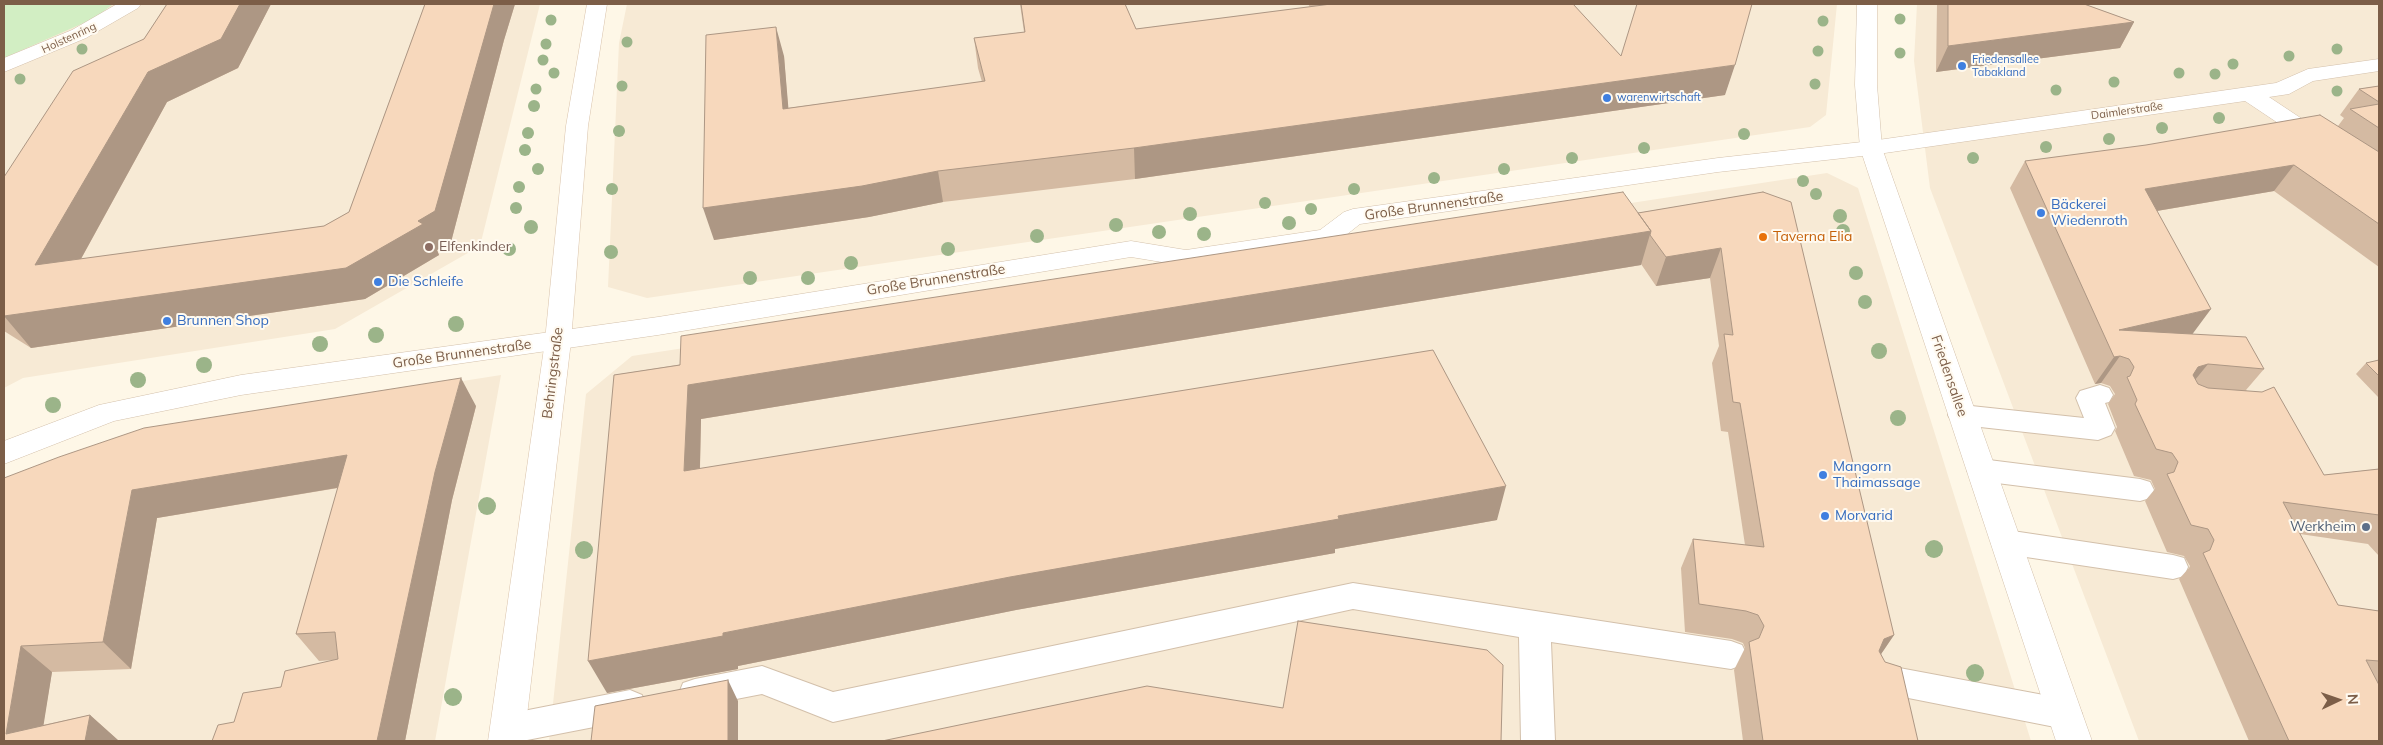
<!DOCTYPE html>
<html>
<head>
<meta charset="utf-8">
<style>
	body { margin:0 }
	#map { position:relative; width:2383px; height:745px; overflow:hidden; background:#fef7e7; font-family:Mulish,sans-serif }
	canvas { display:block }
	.frame { position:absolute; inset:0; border:5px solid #7c5e48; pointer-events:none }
	.north { position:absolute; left:2313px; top:675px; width:50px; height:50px; -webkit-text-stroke:4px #fffaf0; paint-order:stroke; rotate:87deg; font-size:14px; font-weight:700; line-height:20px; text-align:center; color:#7c5e48 }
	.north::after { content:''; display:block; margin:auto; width:18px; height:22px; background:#7c5e48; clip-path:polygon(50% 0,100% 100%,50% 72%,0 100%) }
</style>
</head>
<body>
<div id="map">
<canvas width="2383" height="745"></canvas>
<div class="frame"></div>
<div class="north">N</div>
</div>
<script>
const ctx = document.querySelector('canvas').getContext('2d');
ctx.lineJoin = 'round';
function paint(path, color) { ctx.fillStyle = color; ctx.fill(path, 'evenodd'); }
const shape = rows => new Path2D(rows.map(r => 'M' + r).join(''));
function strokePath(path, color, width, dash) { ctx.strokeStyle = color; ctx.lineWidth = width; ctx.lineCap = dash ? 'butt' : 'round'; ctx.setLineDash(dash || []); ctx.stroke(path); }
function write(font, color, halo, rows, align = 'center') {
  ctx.font = font + ' Mulish,sans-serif'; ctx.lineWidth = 4; ctx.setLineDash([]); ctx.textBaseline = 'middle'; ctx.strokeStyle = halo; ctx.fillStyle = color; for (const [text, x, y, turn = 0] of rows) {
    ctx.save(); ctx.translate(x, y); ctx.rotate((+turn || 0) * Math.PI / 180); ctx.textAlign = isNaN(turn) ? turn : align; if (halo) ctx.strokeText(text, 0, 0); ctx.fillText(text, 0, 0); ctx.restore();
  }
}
paint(shape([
	[4,4,540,4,480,246,335,329,23,378,4,388],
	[627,4,1837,4,1826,115,1810,127,647,298,608,287,619,43],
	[1917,4,2379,4,2379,741,2139,741,1930,188,1914,61],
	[1827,173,1858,188,2031,741,549,741,586,394,632,356],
	[501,375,435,741,4,741,4,495,304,406]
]), '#f7ead5');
paint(shape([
	[4,4,113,4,95,18,4,58]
]), '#d2eec3');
const service = shape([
	[2100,385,2109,388,2113,395,2109,402,2105,403,2115,428,2111,435,2098,440,1962,425,1952,422,1948,415,1952,408,1962,405,2084,418,2076,398,2080,391,2100,385],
	[1981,459,2140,479,2150,482,2154,490,2150,498,2140,501,1981,481,1971,478,1967,470,1971,462,1981,459],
	[2006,530,2173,555,2184,558,2188,567,2184,576,2173,579,2006,554,1996,550,1991,542,1996,534,2006,530],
	[1353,583,1731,641,1742,645,1747,655,1742,665,1731,669,1551,642,1555,741,1521,741,1519,637,1353,609,833,722,762,694,695,707,683,703,679,693,683,683,695,679,762,666,833,692,1353,583],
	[1878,664,2065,699,2077,704,2082,714,2077,724,2065,729,1878,692,1867,688,1862,678,1867,668,1878,664],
	[630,690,642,695,646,705,642,715,630,720,522,741,496,740,491,729,496,718,508,714,630,690]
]);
const minor = shape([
	[117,4,141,4,138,8,86,38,4,72,4,58,72,30,117,4],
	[2379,59,2379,71,2313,81,2289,94,2269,97,2379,170,2379,187,2371,185,2245,101,1871,155,1718,172,1360,224,1336,243,1327,245,1186,266,1131,257,658,335,241,395,114,421,4,464,4,441,99,405,241,375,658,317,1131,241,1186,250,1320,230,1344,212,1353,209,1718,158,1871,141,2276,83,2308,69,2379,59]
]);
const tertiary = shape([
	[1857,4,1877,4,1877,85,1882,148,2092,741,2056,741,1860,148,1855,85,1857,4]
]);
const secondary = shape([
	[587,4,607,4,588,126,571,341,524,741,488,741,545,341,566,126,587,4]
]);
strokePath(service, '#d3c0ab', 2);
strokePath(minor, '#d3c0ab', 1);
strokePath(tertiary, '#d3c0ab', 1);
strokePath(secondary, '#d9c2aa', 1);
paint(service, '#fff');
paint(minor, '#fff');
paint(tertiary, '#fff');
paint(secondary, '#fff');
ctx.fillStyle = '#9bb489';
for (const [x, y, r] of [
	[1900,19,5.5],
	[551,20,5.5],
	[1823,21,5.5],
	[627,42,5.5],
	[546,44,5.5],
	[82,49,5.5],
	[2337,49,5.5],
	[1818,51,5.5],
	[1900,53,5.5],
	[2289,56,5.5],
	[543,60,5.5],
	[2233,64,5.5],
	[554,73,5.5],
	[2179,73,5.5],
	[2215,74,5.5],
	[20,79,5.5],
	[2114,82,5.5],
	[1815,84,5.5],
	[622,86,5.5],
	[536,89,5.5],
	[2056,90,5.5],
	[2337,91,5.5],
	[534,106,6],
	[2219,118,6],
	[2162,128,6],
	[619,131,6],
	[528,133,6],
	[1744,134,6],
	[2109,139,6],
	[2046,147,6],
	[1644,148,6],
	[525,150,6],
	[1572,158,6],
	[1973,158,6],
	[538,169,6],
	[1504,169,6],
	[1434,178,6],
	[1803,181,6],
	[519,187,6],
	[612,189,6],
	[1354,189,6],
	[1816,194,6],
	[1265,203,6],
	[516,208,6],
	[1311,209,6],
	[1190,214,7],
	[1840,216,7],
	[1289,223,7],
	[1116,225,7],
	[531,227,7],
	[1843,231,7],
	[1159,232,7],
	[1204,234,7],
	[1037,236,7],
	[509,249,7],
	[948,249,7],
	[611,252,7],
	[851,263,7],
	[1856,273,7],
	[750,278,7],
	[808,278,7],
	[1865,302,7],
	[456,324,8],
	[376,335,8],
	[320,344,8],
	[1879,351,8],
	[204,365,8],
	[138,380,8],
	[53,405,8],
	[1898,418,8],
	[487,506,9],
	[1934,549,9],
	[584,550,9],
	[1975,673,9],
	[453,697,9]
]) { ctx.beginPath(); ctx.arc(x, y, r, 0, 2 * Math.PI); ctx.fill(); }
paint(shape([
	[167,4,271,4,238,68,167,102,81,259,324,226,349,212,425,4,515,4,504,40,451,242,437,250,439,255,365,299,31,348,4,331,4,177,144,39],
	[1020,4,1125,4,1136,29,1310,7,1308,4,1573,4,1621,56,1725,95,1135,179,943,202,869,217,714,240,784,56,788,108,982,82,978,68,974,38,1024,32],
	[1937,4,2084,4,2134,22,2120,48,1936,72],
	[2379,86,2379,267,2274,191,2157,211,2192,334,2264,369,2246,390,2324,475,2379,469,2379,556,2368,544,2300,534,2338,605,2379,611,2379,741,2249,741,2179,579,2189,568,2190,566,2184,556,2167,552,2145,501,2155,489,2151,480,2134,476,2115,431,2117,427,2108,404,2115,394,2110,386,2101,383,2095,384,2010,188,2025,161,2338,126,2344,118,2340,115,2359,89],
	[1763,192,1894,635,1881,654,1918,741,1743,741,1734,670,1745,648,1743,643,1732,639,1685,632,1681,568,1693,539,1745,545,1728,432,1721,431,1712,363,1719,346,1710,278,1656,286,1641,264,1641,265,701,419,700,469,1497,520,1335,549,1335,553,1016,610,738,666,738,669,607,693,614,375,1638,213],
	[2379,360,2379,398,2356,374,2366,363],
	[476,406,452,500,405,741,212,741,234,722,281,687,334,660,319,661,296,634,338,488,157,518,131,669,52,672,43,725,90,715,119,741,4,741,4,478]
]), '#d4baa2');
paint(shape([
	[240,4,271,4,238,68,167,102,60,297,35,265,148,72],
	[494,4,515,4,504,40,451,242,437,250,439,255,365,299,31,348,4,316,418,221],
	[2134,22,2120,48,1936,72,1948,46],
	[776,27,784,56,791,139,783,109],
	[1735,65,1725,95,1135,179,1134,148],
	[2294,165,2274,191,2127,216,2145,189],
	[938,171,943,202,869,217,714,240,703,208],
	[1651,231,1641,265,701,419,699,505,684,471,688,385],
	[1721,248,1710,278,1656,286,1666,257],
	[2211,309,2191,336,2119,330],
	[2120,356,2101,383,2095,384,2114,357],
	[2208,364,2186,391,2177,394,2198,367],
	[461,378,476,406,452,500,405,741,377,741,435,472],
	[347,455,366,483,157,518,131,669,103,642,132,490],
	[1506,486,1497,520,1335,549,1335,553,1016,610,738,666,738,669,607,693,588,661,723,633,1010,577,1338,516],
	[1894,635,1875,663,1865,667,1884,639],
	[21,646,52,672,41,741,6,734],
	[728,680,738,701,738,741,728,741],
	[90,715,119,741,85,741]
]), '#ad9784');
const building = shape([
	[167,4,240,4,221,39,148,72,35,265,324,226,349,212,425,4,494,4,435,211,418,221,423,224,346,268,4,316,4,177,73,71,144,39,167,4],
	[1021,4,1125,4,1136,29,1331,4,1573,4,1621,56,1637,4,1752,4,1735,65,1134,148,938,171,862,186,703,208,706,35,776,27,783,109,985,81,974,38,1025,32,1021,4],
	[1948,4,2084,4,2134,22,1948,46,1948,4],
	[2379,86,2379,102,2359,89,2379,86],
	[2379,104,2379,128,2350,109,2379,104],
	[2320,115,2379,152,2379,224,2294,165,2145,189,2211,309,2119,330,2246,337,2264,369,2208,364,2198,367,2193,375,2198,384,2208,388,2262,392,2274,387,2324,475,2379,469,2379,515,2283,502,2338,605,2379,611,2379,661,2366,660,2379,685,2379,741,2289,741,2203,553,2210,550,2214,540,2208,529,2191,525,2167,474,2174,472,2178,462,2172,453,2156,449,2135,404,2137,400,2127,377,2130,376,2134,367,2129,359,2120,356,2114,357,2025,161,2146,145,2320,115],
	[1623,192,1651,231,688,385,684,471,1433,350,1506,486,1338,516,1339,519,1010,577,723,633,723,636,588,661,614,375,680,365,681,336,1623,192],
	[1763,192,1791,202,1894,635,1884,639,1879,651,1885,662,1901,667,1918,741,1763,741,1749,642,1759,638,1764,626,1758,615,1746,611,1699,604,1693,539,1764,547,1740,403,1733,402,1724,334,1733,335,1721,248,1666,257,1650,235,1651,231,1638,213,1763,192],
	[2379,360,2379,376,2366,363,2379,360],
	[461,378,435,472,377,741,212,741,218,725,234,722,243,693,281,687,285,671,338,659,335,632,296,634,347,455,132,490,103,642,21,646,6,734,90,715,85,741,4,741,4,478,59,457,144,428,461,378],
	[1298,621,1487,650,1503,665,1501,741,882,741,1147,686,1283,708,1298,621],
	[728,680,728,741,591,741,595,706,728,680]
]);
paint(building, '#f7d8bc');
strokePath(building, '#ad9784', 1);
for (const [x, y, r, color] of [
	[1962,66,5,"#3f7fe0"],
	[1607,98,5,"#3f7fe0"],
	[2041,213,5,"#3f7fe0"],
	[1763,237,5,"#e8710a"],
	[429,247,5,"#8d6e63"],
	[378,282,5,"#3f7fe0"],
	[167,321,5,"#3f7fe0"],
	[1823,475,5,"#3f7fe0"],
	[1825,516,5,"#3f7fe0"],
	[2366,527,5,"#5c6f8a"]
]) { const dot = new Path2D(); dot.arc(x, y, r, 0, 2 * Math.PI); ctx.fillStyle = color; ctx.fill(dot); strokePath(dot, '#fffaf0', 2); }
write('11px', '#7c5e48', '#fffaf0', [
	["Holstenring",69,38,-25],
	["Daimlerstraße",2127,111,-8]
]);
write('11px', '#366cbe', '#fffaf0', [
	["Friedensallee",1972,60],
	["Tabakland",1972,73],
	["warenwirtschaft",1617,98]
], 'left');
write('14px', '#366cbe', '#fffaf0', [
	["Bäckerei",2051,205],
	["Wiedenroth",2051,221],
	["Die Schleife",388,282],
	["Brunnen Shop",177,321],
	["Mangorn",1833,467],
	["Thaimassage",1833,483],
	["Morvarid",1835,516]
], 'left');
write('14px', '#7c5e48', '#fffaf0', [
	["Große Brunnenstraße",1434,206,-8],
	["Große Brunnenstraße",936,280,-9],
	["Große Brunnenstraße",462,354,-8],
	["Behringstraße",553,373,-83],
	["Friedensallee",1949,376,71]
]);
write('14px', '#c56008', '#fffaf0', [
	["Taverna Elia",1773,237]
], 'left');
write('14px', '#785e54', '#fffaf0', [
	["Elfenkinder",439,247]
], 'left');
write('14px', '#4e5e75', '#fffaf0', [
	["Werkheim",2356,527]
], 'right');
</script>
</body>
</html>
